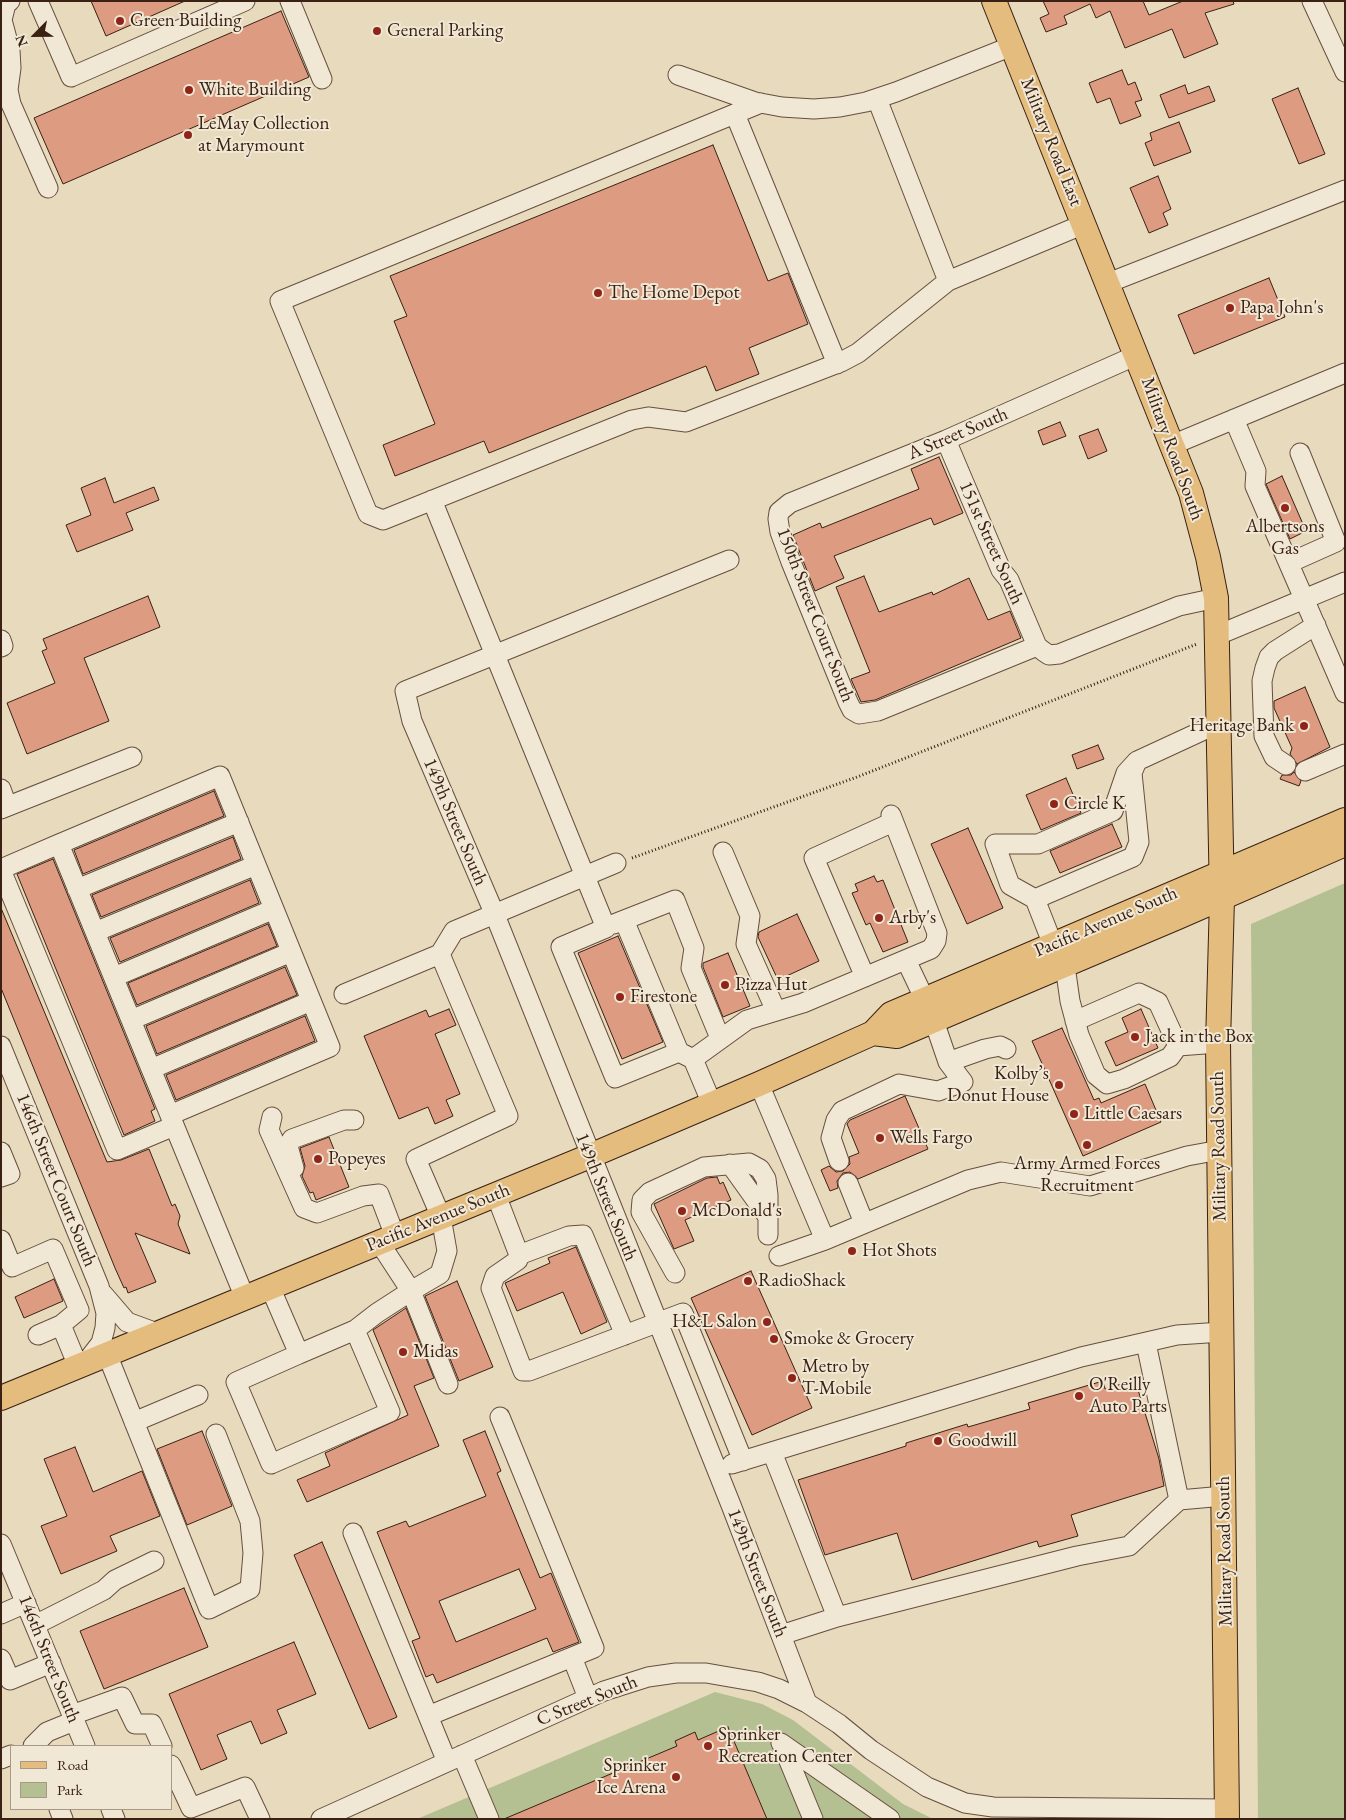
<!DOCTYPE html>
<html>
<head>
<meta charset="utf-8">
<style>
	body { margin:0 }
	#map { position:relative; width:1346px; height:1820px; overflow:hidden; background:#e8dabd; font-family:"EB Garamond",serif }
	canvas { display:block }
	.frame { position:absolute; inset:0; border:2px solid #3a2113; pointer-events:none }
	.legend { position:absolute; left:10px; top:1745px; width:162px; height:65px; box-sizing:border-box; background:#f0e7d4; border:1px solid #a79887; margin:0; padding:6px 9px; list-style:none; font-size:15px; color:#3a2113 }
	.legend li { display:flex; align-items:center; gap:10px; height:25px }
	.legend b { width:25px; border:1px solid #a79887 }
	.north { position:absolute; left:10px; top:10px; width:50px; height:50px; -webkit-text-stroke:4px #f0e7d4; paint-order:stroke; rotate:247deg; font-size:14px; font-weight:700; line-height:20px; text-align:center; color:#3a2113 }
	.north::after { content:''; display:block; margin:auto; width:18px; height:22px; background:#3a2113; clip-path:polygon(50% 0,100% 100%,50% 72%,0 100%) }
</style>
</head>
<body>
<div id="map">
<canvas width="1346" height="1820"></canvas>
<div class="frame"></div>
<ul class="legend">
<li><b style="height:6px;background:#e4bd7e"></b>Road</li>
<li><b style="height:14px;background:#b5c092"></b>Park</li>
</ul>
<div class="north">N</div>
</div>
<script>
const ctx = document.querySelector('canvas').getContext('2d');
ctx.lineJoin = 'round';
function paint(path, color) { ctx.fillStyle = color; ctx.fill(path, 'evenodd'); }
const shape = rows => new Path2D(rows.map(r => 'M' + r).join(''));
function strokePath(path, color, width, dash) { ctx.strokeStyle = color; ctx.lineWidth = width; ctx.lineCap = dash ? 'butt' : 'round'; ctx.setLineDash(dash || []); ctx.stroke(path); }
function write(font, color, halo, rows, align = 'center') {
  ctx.font = font + ' "EB Garamond",serif'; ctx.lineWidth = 4; ctx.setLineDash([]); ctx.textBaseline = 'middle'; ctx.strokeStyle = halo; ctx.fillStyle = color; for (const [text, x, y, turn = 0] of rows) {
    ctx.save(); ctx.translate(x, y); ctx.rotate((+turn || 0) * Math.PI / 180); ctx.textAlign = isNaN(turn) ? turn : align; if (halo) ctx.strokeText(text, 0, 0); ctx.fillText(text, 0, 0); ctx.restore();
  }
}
paint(shape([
	[1345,883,1345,1819,1258,1819,1251,924],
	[715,1692,762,1704,793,1720,903,1804,933,1819,417,1819]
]), '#b5c092');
const building = shape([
	[91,1,185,1,106,36,91,1],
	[1043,1,1143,1,1149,15,1183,1,1233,1,1234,4,1205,13,1218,44,1184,58,1172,29,1125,48,1110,11,1096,18,1090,4,1064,16,1067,24,1046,32,1040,18,1049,14,1043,1],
	[281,11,309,77,63,184,34,118,281,11],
	[1122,70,1128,85,1135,82,1142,100,1135,102,1141,116,1120,124,1110,98,1097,103,1089,83,1122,70],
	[1185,85,1188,94,1209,86,1215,101,1169,118,1160,95,1185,85],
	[1298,88,1325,154,1299,164,1272,99,1298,88],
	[1179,122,1191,152,1154,166,1145,143,1152,140,1150,133,1179,122],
	[713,145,768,281,788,273,808,324,749,348,759,374,716,391,706,366,489,453,484,441,395,476,383,445,435,424,394,321,407,316,390,276,713,145],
	[1158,176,1171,209,1163,213,1168,225,1149,233,1130,188,1158,176],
	[1269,278,1285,317,1194,354,1178,315,1269,278],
	[1060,422,1066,436,1043,445,1038,431,1060,422],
	[1098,429,1107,451,1088,459,1079,436,1098,429],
	[939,457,963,513,934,525,931,518,834,556,844,578,815,591,793,535,820,523,822,528,919,489,911,469,939,457],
	[1282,476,1306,531,1290,539,1266,484,1282,476],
	[105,478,114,503,154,487,159,500,126,513,133,530,77,552,66,525,91,515,81,488,105,478],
	[864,576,879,612,932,592,933,595,969,578,988,620,1010,611,1021,638,875,700,861,702,851,679,870,672,836,587,864,576],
	[148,596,160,627,84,658,109,721,27,754,7,703,55,683,42,651,47,649,43,639,148,596],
	[1305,687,1330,747,1297,764,1290,754,1292,748,1274,708,1274,701,1305,687],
	[1098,745,1104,759,1077,769,1072,755,1098,745],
	[1294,772,1301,781,1299,786,1280,779,1282,775,1291,775,1294,772],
	[1066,778,1081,813,1041,830,1026,795,1066,778],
	[214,791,224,816,83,874,74,850,214,791],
	[1112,824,1122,847,1060,873,1050,851,1112,824],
	[968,828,1003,908,967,924,931,844,968,828],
	[233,837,241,859,101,917,92,895,233,837],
	[53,859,155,1109,151,1111,155,1121,124,1135,17,874,53,859],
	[874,876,877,882,883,880,908,942,883,952,870,923,866,925,852,893,858,891,855,884,874,876],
	[250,880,259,903,120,962,110,938,250,880],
	[1,908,107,1162,121,1160,149,1149,172,1206,175,1204,180,1216,178,1224,190,1254,135,1233,156,1282,128,1293,126,1287,124,1288,115,1268,1,988,1,908],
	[797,914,819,961,778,980,758,937,759,932,797,914],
	[268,924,277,946,137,1005,128,983,268,924],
	[618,936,663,1042,622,1059,578,953,618,936],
	[728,953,750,1006,723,1017,703,967,703,963,728,953],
	[285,967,297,995,157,1054,146,1026,285,967],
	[449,1009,456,1025,435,1034,460,1094,446,1100,453,1116,435,1124,428,1107,399,1119,364,1036,426,1010,429,1017,449,1009],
	[1141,1009,1158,1048,1116,1066,1105,1042,1128,1032,1122,1018,1141,1009],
	[305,1016,315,1041,176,1100,166,1075,305,1016],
	[1062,1028,1094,1100,1099,1098,1101,1103,1145,1084,1161,1122,1083,1156,1032,1041,1062,1028],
	[905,1096,928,1149,858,1179,850,1172,843,1173,837,1181,838,1188,830,1191,821,1170,829,1166,836,1172,843,1171,850,1164,849,1157,859,1153,847,1124,850,1120,905,1096],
	[329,1137,349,1187,316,1200,313,1192,310,1193,302,1176,305,1166,300,1148,329,1137],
	[717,1177,720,1184,723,1182,731,1200,685,1220,694,1241,674,1249,654,1204,707,1178,717,1177],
	[576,1247,607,1322,581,1334,563,1292,517,1311,505,1283,550,1263,548,1258,576,1247],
	[751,1271,812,1408,752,1435,691,1298,751,1271],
	[54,1279,63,1301,24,1318,15,1297,54,1279],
	[457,1281,493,1367,459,1381,425,1296,457,1281],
	[406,1308,434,1378,414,1386,439,1446,307,1502,297,1480,330,1466,325,1453,408,1415,373,1330,406,1308],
	[1135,1380,1159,1459,1164,1486,1071,1515,1078,1536,1039,1547,1037,1541,912,1580,897,1533,825,1555,798,1480,906,1446,906,1443,967,1424,968,1427,1030,1409,1028,1403,1103,1381,1105,1389,1135,1380],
	[202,1431,232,1506,187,1525,157,1449,202,1431],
	[485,1431,501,1471,497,1473,540,1578,551,1573,579,1642,553,1652,547,1638,437,1683,433,1674,426,1677,412,1641,420,1638,377,1532,406,1521,409,1527,486,1496,463,1440,485,1431],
	[519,1569,536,1609,456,1642,439,1601,519,1569],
	[75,1447,93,1492,142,1471,160,1516,110,1536,117,1551,61,1574,41,1526,67,1516,44,1459,75,1447],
	[322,1542,397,1717,369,1729,294,1555,322,1542],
	[184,1588,208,1647,104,1689,80,1631,184,1588],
	[294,1642,316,1694,277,1710,287,1733,261,1744,251,1721,217,1735,227,1759,201,1770,169,1694,294,1642],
	[728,1727,767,1819,504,1819,677,1746,675,1741,695,1732,698,1740,728,1727]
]);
paint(building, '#dd9b82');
strokePath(building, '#3a2113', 1);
const minor = shape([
	[10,1,6,4,2,20,10,50,11,68,8,90,11,104,48,188],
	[38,1,71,77,245,1],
	[290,1,322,79],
	[1312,1,1345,72],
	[678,75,755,102,782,107,814,109,840,107,866,102,896,92,1012,46],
	[877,99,948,281],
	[761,103,280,301,368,514,383,520,632,420,648,417,686,422,841,362,858,353,948,281,1084,224],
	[735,114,837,364],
	[1108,283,1345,190],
	[1234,419,1256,471,1255,486,1345,693],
	[946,440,1001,570,1009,580,1037,646,1043,651,1049,655,1059,654,1179,606,1216,598],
	[1172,445,1345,373],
	[432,500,606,928,561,947,615,1078,679,1052,693,1059,712,1104],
	[729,560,405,691,412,721,495,915,731,1505,807,1703],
	[1289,563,1336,542,1300,453],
	[1218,635,1345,582],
	[1,640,3,646,1,647],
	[1037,646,878,711,859,714,852,710,848,702,791,562,780,532,778,519,779,512,790,503,946,440,1137,355],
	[1286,765,1274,757,1264,736,1262,681,1265,668,1269,657,1275,651,1316,625],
	[1305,771,1345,754],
	[1,789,7,806],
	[1,809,132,757],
	[723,852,750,916,746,944,776,1011],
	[1,869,59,844],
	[1,870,117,1150,174,1126],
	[77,889,239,822],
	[1035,899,1133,857,1139,842,1132,773,1137,761,1217,724],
	[624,920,675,900,694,948,691,968,720,1038],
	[614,924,624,920,679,1052],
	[95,932,256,865],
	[1053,945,1035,899,1010,885,995,844,1038,844,1113,811,1126,773,1137,761],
	[440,954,454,931,616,863],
	[906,960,925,1000],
	[1065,966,1070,1001,1079,1035,1096,1075,1107,1084,1124,1079,1170,1057,1178,1046,1218,1043],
	[114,977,274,909],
	[865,977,814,858,893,822],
	[344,994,440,954,508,1116,416,1159,441,1217,447,1251,440,1274,411,1291,448,1384],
	[131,1020,291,952],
	[1075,1021,1139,993,1158,1002,1178,1046],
	[1,1046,99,1286,106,1313,105,1328,101,1343,87,1361],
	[693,1059,747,1020,803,1003,931,949,936,941,937,933,891,815],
	[948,1062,985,1049,1000,1046,1006,1049],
	[151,1069,311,1001],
	[759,1084,825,1240],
	[170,1115,330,1047,220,776,59,844,95,932,151,1069,245,1298],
	[272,1117,269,1130,304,1208,317,1213,363,1196,379,1194,395,1236],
	[1,1152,10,1174,1,1177],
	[839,1161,831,1138,836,1120,842,1111,899,1084,938,1091,963,1082,948,1062,934,1021],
	[730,1164,768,1217],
	[294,1168,288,1146,292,1139,344,1120,354,1120],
	[848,1183,864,1223],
	[496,1195,519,1255,518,1260,495,1276,491,1288,523,1371,529,1371,683,1313,743,1461],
	[1,1240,12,1267,53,1249,79,1310,61,1325,38,1335],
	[519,1255,569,1236,583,1235,625,1335],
	[779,1256,825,1240,968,1180,1001,1172,1090,1186,1187,1156,1220,1150],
	[675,1273,641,1212,642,1200,650,1192,704,1167,749,1163,760,1169,766,1179,768,1195,768,1235],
	[270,1287,299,1354,236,1382,271,1464,390,1412,355,1330,299,1354],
	[103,1294,127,1322,157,1333],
	[61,1325,78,1366],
	[355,1330,377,1313,411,1291,379,1242],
	[1146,1343,1179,1500],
	[107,1354,209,1609,250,1589,253,1553,250,1521,216,1434],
	[134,1422,198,1395],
	[772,1452,837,1617,781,1635],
	[732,1464,1081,1357,1177,1335,1222,1332],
	[353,1533,447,1762],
	[1,1544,85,1746],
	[1,1614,26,1603],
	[837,1617,1077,1556,1129,1546,1179,1500,1224,1496],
	[35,1625,104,1590,115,1580,154,1561],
	[572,1657,588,1698],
	[1,1659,10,1680,51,1663],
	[72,1715,122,1697,135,1724,152,1724,162,1746],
	[428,1716,594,1648,500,1417],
	[781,1743,890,1819],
	[782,1744,813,1819],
	[33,1746,47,1732,74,1721],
	[462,1755,489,1819],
	[1,1759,11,1755],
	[171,1765,191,1808,245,1787,260,1819],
	[59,1809,63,1819],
	[111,1809,115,1819],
	[321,1819,604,1691,648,1677,676,1673,706,1673,758,1682,779,1689,807,1703,839,1724,871,1750,927,1787,965,1803,993,1807,1227,1809]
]);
const major = shape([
	[994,1,1191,493,1208,557,1216,598,1222,899,1218,1043,1227,1819],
	[873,1033,897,1036,1178,917,1345,844],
	[1,1398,590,1156,759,1084,873,1033,891,1014,1345,820]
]);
strokePath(minor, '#664f3e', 21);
strokePath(major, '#3a2113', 26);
strokePath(shape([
	[632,858,857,777,1197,644]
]), '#3a2113', 3, [1, 2.5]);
strokePath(minor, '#f0e7d4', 19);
strokePath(major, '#e4bd7e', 24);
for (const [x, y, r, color] of [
	[120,21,5,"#8f2418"],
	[377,31,5,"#8f2418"],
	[189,90,5,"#8f2418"],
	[188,135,5,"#8f2418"],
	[598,293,5,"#8f2418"],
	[1230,308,5,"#8f2418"],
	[1285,508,5,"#8f2418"],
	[1304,726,5,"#8f2418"],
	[1054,804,5,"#8f2418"],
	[879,918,5,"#8f2418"],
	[725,985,5,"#8f2418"],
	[620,997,5,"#8f2418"],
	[1135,1037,5,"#8f2418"],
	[1059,1085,5,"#8f2418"],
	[1074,1114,5,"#8f2418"],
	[880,1138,5,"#8f2418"],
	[1087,1145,5,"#8f2418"],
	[318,1159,5,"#8f2418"],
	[682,1211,5,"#8f2418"],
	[852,1251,5,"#8f2418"],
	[748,1281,5,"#8f2418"],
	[767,1322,5,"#8f2418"],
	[774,1339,5,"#8f2418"],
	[403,1352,5,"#8f2418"],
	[792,1378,5,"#8f2418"],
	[1079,1396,5,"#8f2418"],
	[938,1441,5,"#8f2418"],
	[708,1746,5,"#8f2418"],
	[676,1777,5,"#8f2418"]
]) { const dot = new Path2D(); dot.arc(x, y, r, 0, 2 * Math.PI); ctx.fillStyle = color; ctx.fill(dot); strokePath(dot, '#f0e7d4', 2); }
write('19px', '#3a2113', '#f0e7d4', [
	["Green Building",130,21],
	["General Parking",387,31],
	["White Building",199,90],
	["LeMay Collection",198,124],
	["at Marymount",198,146],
	["The Home Depot",608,293],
	["Papa John's",1240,308],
	["Albertsons",1285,527,"center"],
	["Gas",1285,549,"center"],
	["Heritage Bank",1294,726,"right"],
	["Circle K",1064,804],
	["Arby's",889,918],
	["Pizza Hut",735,985],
	["Firestone",630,997],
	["Jack in the Box",1145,1037],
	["Kolby’s",1049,1074,"right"],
	["Donut House",1049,1096,"right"],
	["Little Caesars",1084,1114],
	["Wells Fargo",890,1138],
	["Popeyes",328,1159],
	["Army Armed Forces",1087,1164,"center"],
	["Recruitment",1087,1186,"center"],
	["McDonald's",692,1211],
	["Hot Shots",862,1251],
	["RadioShack",758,1281],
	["H&L Salon",757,1322,"right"],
	["Smoke & Grocery",784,1339],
	["Midas",413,1352],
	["Metro by",802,1367],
	["T-Mobile",802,1389],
	["O'Reilly",1089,1385],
	["Auto Parts",1089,1407],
	["Goodwill",948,1441],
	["Sprinker",718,1735],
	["Recreation Center",718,1757],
	["Sprinker",666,1766,"right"],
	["Ice Arena",666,1788,"right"]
], 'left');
write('19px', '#3a2113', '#f0e7d4', [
	["Military Road East",1051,142,68],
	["A Street South",958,434,-23],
	["Military Road South",1172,449,70],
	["151st Street South",991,543,66],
	["150th Street Court South",815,615,69],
	["149th Street South",455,822,67],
	["Pacific Avenue South",1106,922,-23],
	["Military Road South",1219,1146,-91],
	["146th Street Court South",56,1180,68],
	["149th Street South",606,1197,68],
	["Pacific Avenue South",438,1218,-22],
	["Military Road South",1225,1551,-91],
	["149th Street South",757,1573,69],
	["146th Street South",49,1659,68],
	["C Street South",587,1701,-22]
]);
</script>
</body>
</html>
